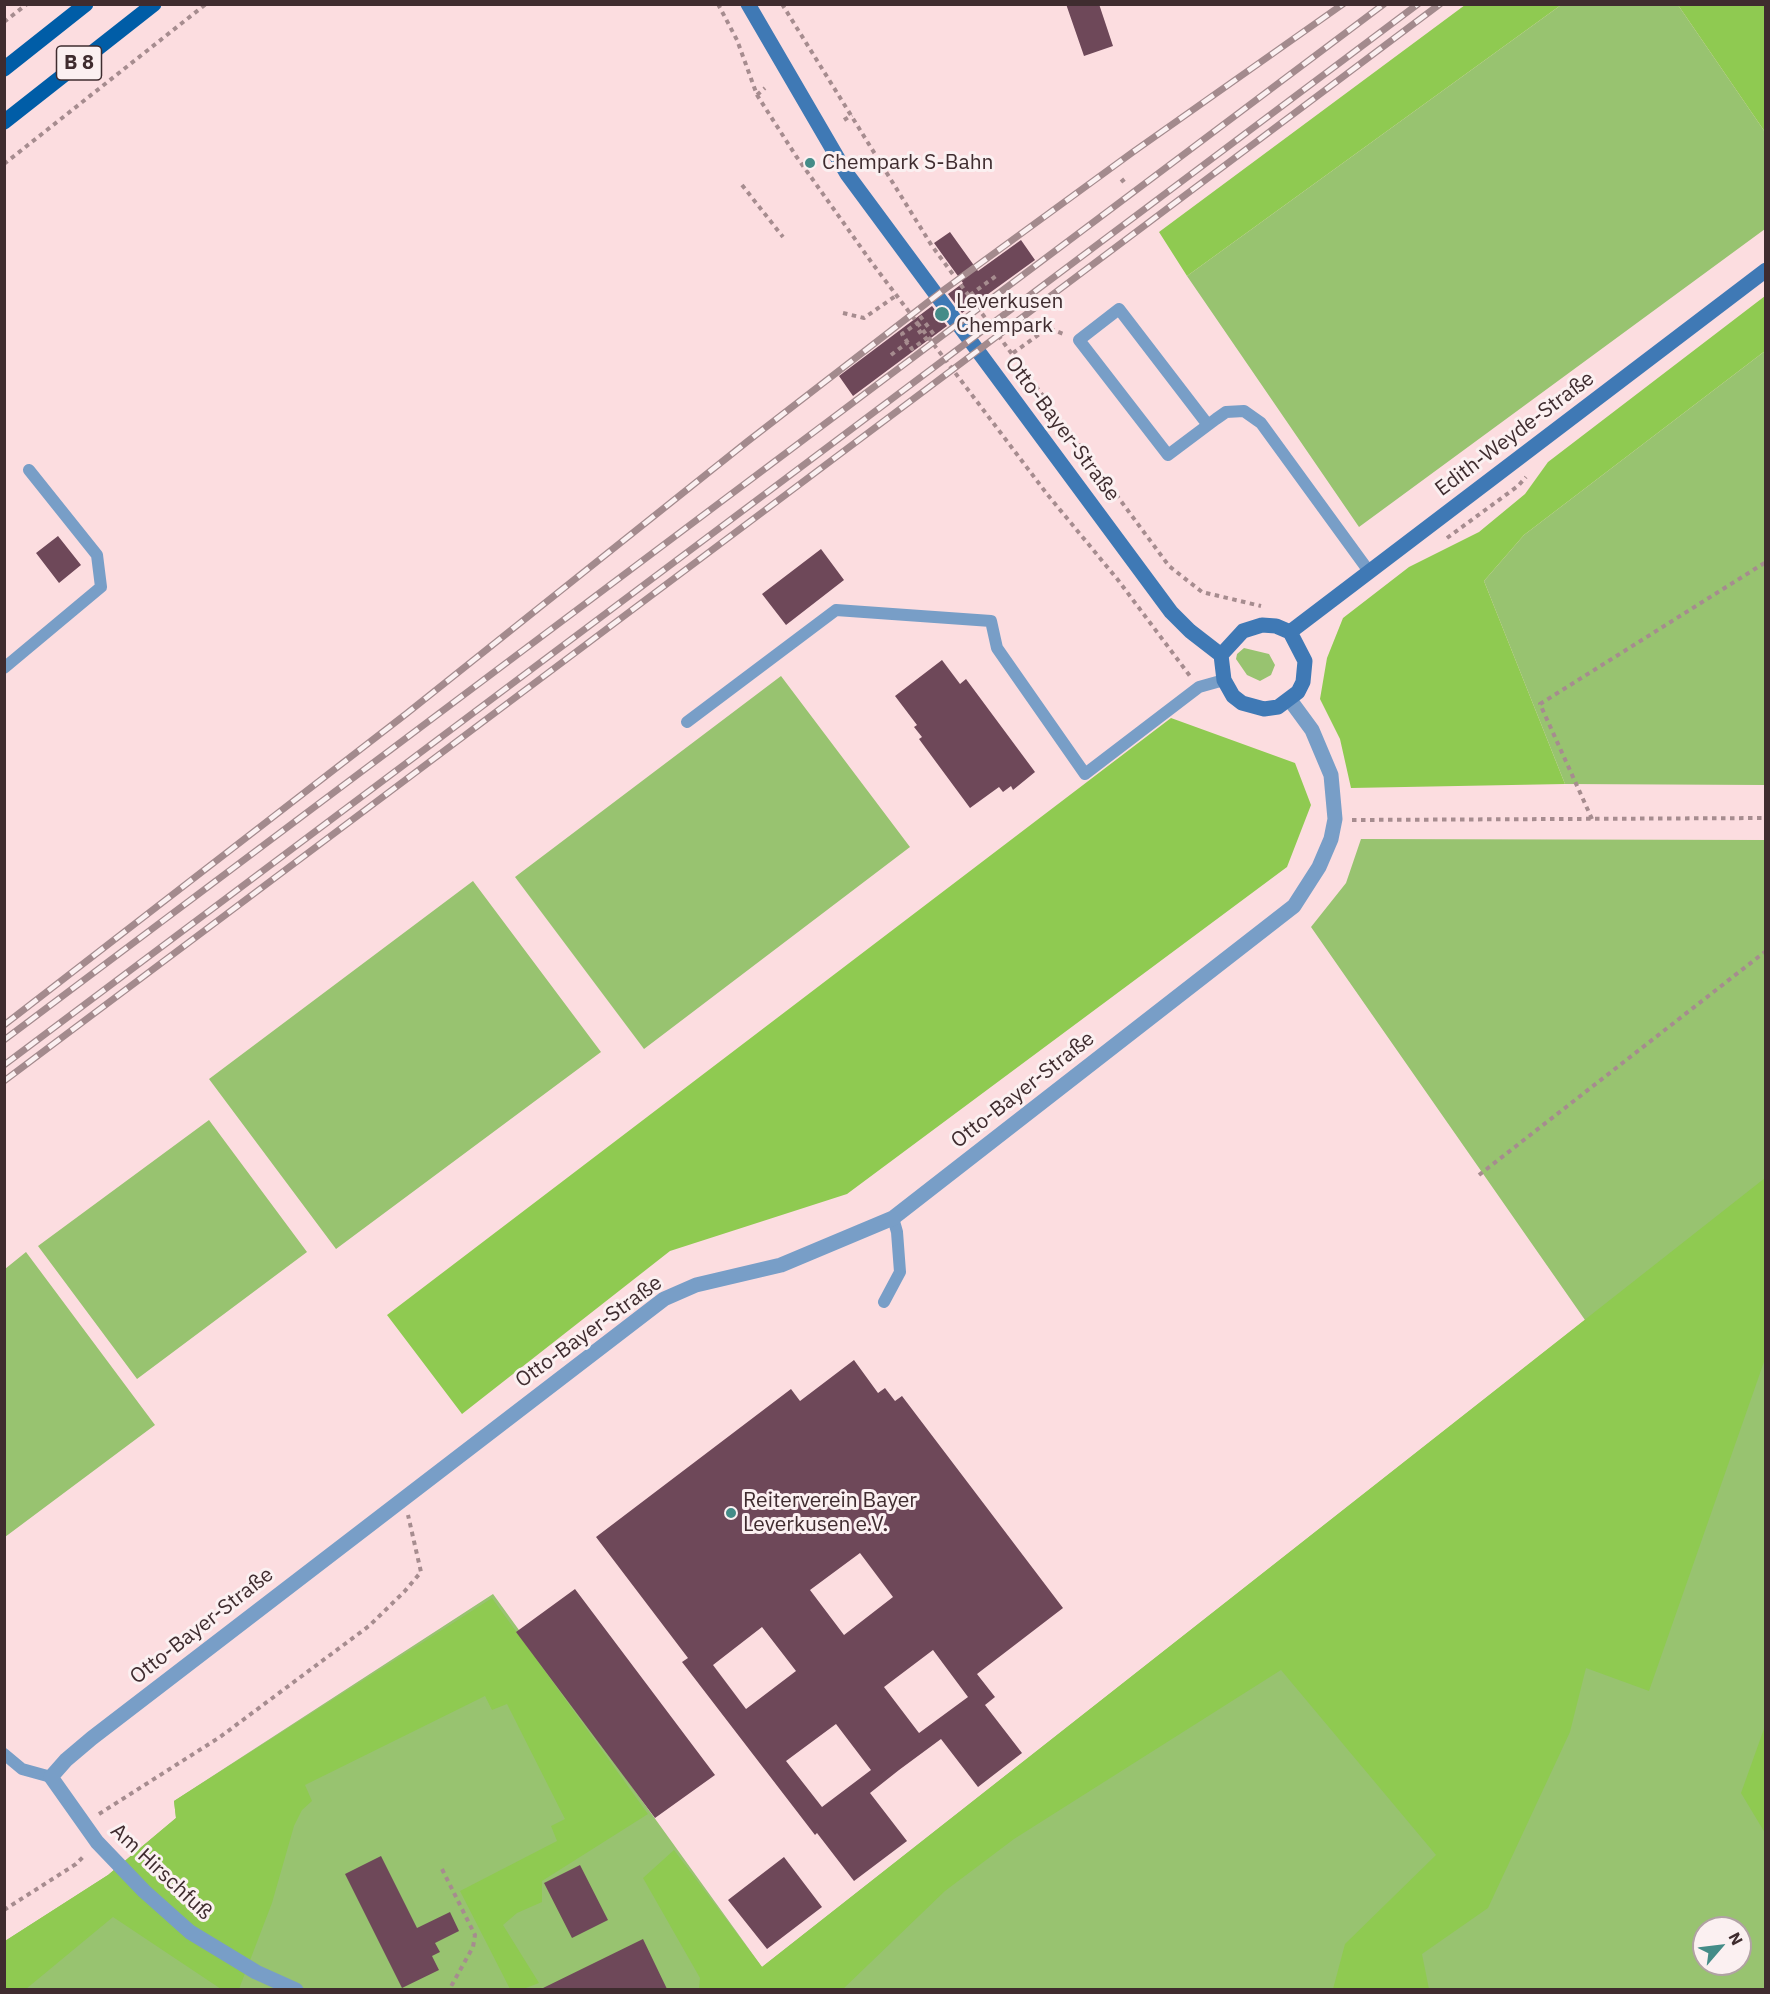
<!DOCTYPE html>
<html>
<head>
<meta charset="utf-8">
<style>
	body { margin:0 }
	#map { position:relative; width:1770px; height:1994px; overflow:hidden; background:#fcdde0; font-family:"IBM Plex Sans",sans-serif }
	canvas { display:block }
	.frame { position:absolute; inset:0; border:6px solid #3f2c2f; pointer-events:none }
	.north { position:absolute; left:1692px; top:1916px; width:60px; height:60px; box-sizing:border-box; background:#fbf0f1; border:2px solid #b0a2a3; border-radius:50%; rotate:62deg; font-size:16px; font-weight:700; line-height:24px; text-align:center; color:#3f2c2f }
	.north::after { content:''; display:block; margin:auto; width:21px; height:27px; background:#448c88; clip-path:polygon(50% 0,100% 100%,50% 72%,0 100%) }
</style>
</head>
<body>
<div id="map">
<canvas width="1770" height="1994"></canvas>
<div class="frame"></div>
<div class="north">N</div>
</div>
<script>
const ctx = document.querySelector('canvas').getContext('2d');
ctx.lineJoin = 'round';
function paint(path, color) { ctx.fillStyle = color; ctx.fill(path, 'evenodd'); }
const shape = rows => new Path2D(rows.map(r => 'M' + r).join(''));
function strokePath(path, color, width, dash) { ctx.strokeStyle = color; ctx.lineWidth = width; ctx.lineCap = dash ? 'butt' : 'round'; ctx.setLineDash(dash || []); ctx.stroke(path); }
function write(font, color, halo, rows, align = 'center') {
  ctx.font = font + ' "IBM Plex Sans",sans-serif'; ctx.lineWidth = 6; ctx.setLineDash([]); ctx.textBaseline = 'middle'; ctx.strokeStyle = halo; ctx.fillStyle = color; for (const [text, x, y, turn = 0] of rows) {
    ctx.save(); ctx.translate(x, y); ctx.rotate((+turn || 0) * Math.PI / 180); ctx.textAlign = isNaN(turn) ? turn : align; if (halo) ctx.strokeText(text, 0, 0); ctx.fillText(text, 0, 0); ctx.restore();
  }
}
paint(shape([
	[1561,5,1678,5,1765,132,1765,229,1359,527,1187,276],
	[1765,351,1765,785,1565,784,1484,581,1524,535],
	[1244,648,1269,654,1275,665,1271,675,1260,681,1247,675,1236,659,1237,654],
	[781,676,910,847,644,1049,515,877],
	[1361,839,1765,840,1765,1989,5,1990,5,1941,108,1875,176,1818,174,1801,493,1594,762,1967,1585,1320,1311,927,1346,883],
	[1704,1928,1740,1928,1740,1964,1704,1964],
	[473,881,601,1052,336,1249,209,1079],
	[209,1120,307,1252,137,1379,38,1246],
	[26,1252,155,1425,5,1537,5,1269]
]), '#98c370');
paint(shape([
	[1465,5,1561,5,1187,276,1159,232],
	[1678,5,1765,5,1765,132],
	[1765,296,1765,351,1524,535,1484,581,1565,784,1351,788,1340,739,1320,699,1327,658,1343,618,1409,567,1479,532,1525,494,1548,462],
	[1171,718,1295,763,1311,805,1287,867,847,1194,670,1251,462,1414,387,1315],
	[1765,1178,1765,1359,1649,1691,1586,1668,1570,1732,1488,1908,1422,1954,1429,1989,1333,1989,1345,1944,1436,1855,1281,1670,1014,1839,945,1891,843,1989,699,1989,700,1978,643,1878,674,1850,762,1967],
	[492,1598,648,1814,542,1881,542,1902,517,1913,503,1925,539,1983,523,1989,510,1989,460,1891,557,1841,551,1826,565,1819,507,1704,492,1710,485,1696,305,1785,312,1801,302,1810,294,1826,272,1903,239,1989,221,1989,113,1917,26,1989,5,1990,5,1941,108,1875,176,1818,174,1801],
	[1765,1726,1765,1833,1741,1793]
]), '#8fca51');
paint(shape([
	[1066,4,1099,4,1113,46,1084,56],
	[950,232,978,271,1021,240,1035,260,962,313,948,294,963,283,934,243],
	[932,306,947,326,853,396,839,376],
	[58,536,81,565,59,583,36,553],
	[821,549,844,580,786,625,762,594],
	[942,660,960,684,966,679,1035,772,1013,790,1011,786,1003,792,999,787,970,808,919,739,922,737,914,727,917,725,895,696],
	[854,1360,878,1393,885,1388,895,1401,902,1396,1063,1608,977,1674,995,1697,985,1705,1022,1753,978,1787,941,1739,899,1770,870,1793,907,1841,854,1881,817,1833,815,1835,682,1662,688,1658,596,1537,791,1389,800,1401],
	[860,1553,893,1597,844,1635,810,1590],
	[762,1627,796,1671,746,1709,713,1665],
	[933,1650,968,1697,919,1733,884,1687],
	[836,1724,871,1770,822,1807,786,1761],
	[575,1589,715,1775,655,1818,516,1632],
	[381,1856,417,1928,450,1912,459,1931,435,1943,440,1952,432,1956,439,1970,402,1988,345,1874],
	[784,1857,822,1907,767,1949,728,1900],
	[580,1865,608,1920,572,1938,544,1883],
	[643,1939,667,1989,541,1989]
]), '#6e4859');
strokePath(shape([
	[718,4,737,40,757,95,796,156,872,263,1047,494,1118,580,1190,676],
	[782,4,932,246,1169,566,1202,592,1261,606],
	[4,22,27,4],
	[757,95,765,88],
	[844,120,852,115],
	[4,164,206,4],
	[1121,182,1127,177],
	[742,185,783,237],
	[970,295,996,276],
	[843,313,864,318,897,295],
	[920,316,935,336],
	[919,322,902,334,912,349,929,336],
	[918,333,924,329],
	[1013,353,1048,328,1066,335],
	[891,355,908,342],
	[1447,538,1518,486,1526,477],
	[1592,819,1540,704,1766,562],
	[1352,820,1766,818],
	[1479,1175,1766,951],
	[99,1814,220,1737,369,1626,404,1592,421,1572,408,1515],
	[442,1869,475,1935,473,1947,449,1990],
	[4,1910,76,1864,85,1855]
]), '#a68c8f', 4, [4.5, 4.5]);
strokePath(shape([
	[1208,425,1119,309,1079,340,1168,455,1216,419,1226,412,1244,411,1261,423,1368,570],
	[4,668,101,587,97,555,29,470],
	[687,722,836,610,991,621,997,648,1085,774,1199,687,1224,680],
	[884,1302,900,1272,897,1232,893,1218],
	[4,1754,22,1769,51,1777]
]), '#789ec7', 12);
strokePath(shape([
	[296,1990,256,1972,190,1932,144,1891,97,1842,51,1777,66,1760,92,1738,664,1299,696,1285,781,1265,893,1218,1294,906,1319,867,1331,839,1335,819,1331,775,1312,730,1290,700]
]), '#789ec7', 15);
strokePath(shape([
	[748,4,847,174,1171,612,1190,631,1221,655],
	[1262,625,1276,626,1290,632,1305,661,1303,682,1298,692,1278,707,1264,709,1242,703,1233,696,1224,680,1221,655,1243,631,1262,625],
	[1290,632,1766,270]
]), '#3f79b5', 15);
strokePath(shape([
	[4,69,86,4],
	[4,122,154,4]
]), '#005da7', 15);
const rail = shape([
	[4,1025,406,714,748,441,941,292,1133,152,1343,4],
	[4,1040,1384,4],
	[4,1065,1418,4],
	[4,1081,1440,4]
]);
strokePath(rail, '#a38a8d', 7);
strokePath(rail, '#fbf0f1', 4.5, [14]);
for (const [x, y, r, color] of [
	[810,163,6,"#448c88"],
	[942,314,8,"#448c88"],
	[731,1513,6,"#448c88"]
]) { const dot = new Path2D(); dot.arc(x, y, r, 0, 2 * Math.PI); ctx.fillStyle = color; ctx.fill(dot); strokePath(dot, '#fbf0f1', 2); }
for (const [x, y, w] of [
	[79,63,45]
]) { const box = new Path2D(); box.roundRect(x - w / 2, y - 17, w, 34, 4.5); ctx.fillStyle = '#fbf0f1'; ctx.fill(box); strokePath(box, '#3f2c2f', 1.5); }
write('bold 20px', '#3f2c2f', null, [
	["B 8",79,63]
]);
write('21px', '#3f2c2f', '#fbf0f1', [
	["Chempark S-Bahn",822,163],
	["Leverkusen",956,302],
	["Chempark",956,326],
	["Reiterverein Bayer",743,1501],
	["Leverkusen e.V.",743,1525]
], 'left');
write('21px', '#3f2c2f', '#fbf0f1', [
	["Otto-Bayer-Straße",1062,429,53],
	["Edith-Weyde-Straße",1515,434,-37],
	["Otto-Bayer-Straße",1023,1090,-38],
	["Otto-Bayer-Straße",589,1332,-36],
	["Otto-Bayer-Straße",202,1626,-38],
	["Am Hirschfuß",161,1872,43]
]);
</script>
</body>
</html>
